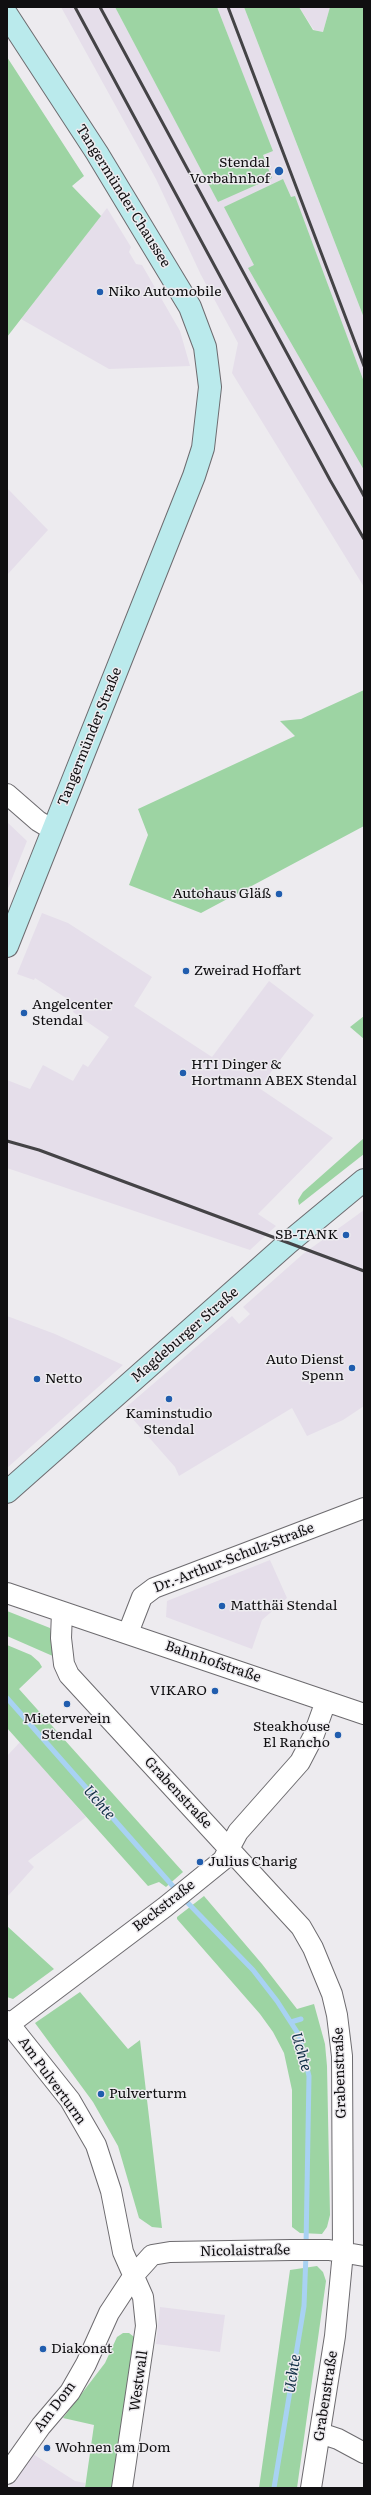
<!DOCTYPE html>
<html>
<head>
<meta charset="utf-8">
<style>
	body { margin:0 }
	#map { position:relative; width:371px; height:2495px; overflow:hidden; background:#edebef; font-family:Literata,serif }
	canvas { display:block }
	.frame { position:absolute; inset:0; border:8px solid #100f11; pointer-events:none }
</style>
</head>
<body>
<div id="map">
<canvas width="371" height="2495"></canvas>
<div class="frame"></div>
</div>
<script>
const ctx = document.querySelector('canvas').getContext('2d');
ctx.lineJoin = 'round';
function paint(path, color) { ctx.fillStyle = color; ctx.fill(path, 'evenodd'); }
const shape = rows => new Path2D(rows.map(r => 'M' + r).join(''));
function strokePath(path, color, width, dash) { ctx.strokeStyle = color; ctx.lineWidth = width; ctx.lineCap = dash ? 'butt' : 'round'; ctx.setLineDash(dash || []); ctx.stroke(path); }
function write(font, color, halo, rows, align = 'center') {
  ctx.font = font + ' Literata,serif'; ctx.lineWidth = 3; ctx.setLineDash([]); ctx.textBaseline = 'middle'; ctx.strokeStyle = halo; ctx.fillStyle = color; for (const [text, x, y, turn = 0] of rows) {
    ctx.save(); ctx.translate(x, y); ctx.rotate((+turn || 0) * Math.PI / 180); ctx.textAlign = isNaN(turn) ? turn : align; if (halo) ctx.strokeText(text, 0, 0); ctx.fillText(text, 0, 0); ctx.restore();
  }
}
paint(shape([
	[61,7,115,7,219,202,263,155,272,151,217,7,244,7,364,318,364,587,232,373,238,343,201,275,156,179],
	[299,7,330,7,323,32,314,30],
	[107,208,131,247,129,252,136,264,142,265,180,331,190,366,109,369,21,319],
	[7,488,48,530,7,575],
	[7,822,27,841,7,891],
	[42,913,68,923,152,977,134,1006,212,1057,269,981,314,1015,259,1088,333,1138,258,1214,276,1226,250,1250,7,1168,7,1080,30,1089,43,1065,73,1081,83,1064,88,1067,109,1037,73,1012,74,1009,63,1003,66,998,35,978,34,980,17,974],
	[364,1210,364,1406,343,1420,307,1436,292,1408,179,1476,175,1467,124,1409,232,1316,239,1324,250,1314,243,1307,303,1254],
	[7,1316,55,1334,123,1365,7,1468],
	[270,1560,287,1598,262,1620,252,1649,166,1617,167,1601],
	[20,1742,86,1817,28,1861,34,1867,7,1897,7,1756],
	[160,2307,225,2315,220,2352,156,2344],
	[33,2454,75,2481,85,2483,85,2488,9,2488]
]), '#e5deea');
paint(shape([
	[115,7,217,7,273,151,263,155,272,178,218,202],
	[244,7,299,7,313,30,323,32,330,7,364,7,364,318],
	[7,57,84,176,72,186,101,216,7,337],
	[283,179,291,197,295,196,364,382,364,470,248,268,254,265,224,207],
	[364,690,364,826,201,913,129,885,148,835,138,809,295,736,280,721,301,719],
	[364,1016,364,1039,350,1027],
	[364,1138,364,1154,299,1205,298,1200,303,1192],
	[7,1611,50,1628,55,1657,7,1636],
	[7,1645,31,1655,39,1662,42,1667,19,1689,183,1872,166,1887,159,1882,148,1886,7,1728],
	[204,1896,262,1964,297,2009,314,2004,325,2044,327,2066,330,2215,327,2227,322,2234,300,2233,292,2227,292,2090,284,2053,273,2032,260,2014,177,1919,177,1917],
	[7,1926,54,1969,13,1999,7,1997],
	[80,1992,128,2049,140,2040,162,2228,152,2227,139,2218,118,2146,93,2102,35,2023],
	[317,2266,323,2272,326,2281,297,2488,259,2488,290,2270],
	[123,2333,129,2333,138,2340,117,2488,85,2488,94,2425,63,2418,105,2363,117,2337]
]), '#9dd4a3');
strokePath(shape([
	[7,1698,178,1892],
	[183,1898,253,1970,277,2001,299,2035,309,2076,306,2246],
	[291,2022,301,2019],
	[274,2488,304,2306,306,2254]
]), '#a8d2f3', 5);
const minor = shape([
	[7,794,38,821,53,830],
	[7,1593,364,1714],
	[62,1612,61,1638,64,1664,69,1675,301,1927,313,1948,332,1994,337,2015,342,2056,343,2252,335,2336,311,2488],
	[128,1633,142,1597,154,1588,364,1508],
	[7,2021,70,2100,96,2145,111,2191,123,2252,143,2297,146,2326,122,2488],
	[7,2026,165,1907,223,1860,238,1832,300,1762,313,1737,326,1701],
	[320,2433,338,2439,364,2453],
	[7,2474,41,2426,70,2392,86,2364,109,2313,134,2275,152,2255,170,2252,291,2250,329,2250,364,2256]
]);
const secondary = shape([
	[7,15,97,153,190,307,205,347,210,387,203,448,194,476,7,946],
	[7,1492,288,1243,364,1180]
]);
strokePath(minor, '#6d6b6f', 22);
strokePath(secondary, '#6d6b6f', 24);
strokePath(minor, '#fff', 20);
strokePath(secondary, '#baeaec', 22);
strokePath(shape([
	[75,7,330,480,364,539],
	[100,7,364,496],
	[228,7,364,366],
	[7,1141,39,1150,364,1271]
]), '#444346', 3);
for (const [x, y, r, color] of [
	[279,171,5,"#205dae"],
	[100,292,4,"#205dae"],
	[279,894,4,"#205dae"],
	[186,971,4,"#205dae"],
	[24,1013,4,"#205dae"],
	[183,1073,4,"#205dae"],
	[346,1235,4,"#205dae"],
	[352,1368,4,"#205dae"],
	[37,1379,4,"#205dae"],
	[169,1399,4,"#205dae"],
	[222,1606,4,"#205dae"],
	[215,1691,4,"#205dae"],
	[67,1704,4,"#205dae"],
	[338,1735,4,"#205dae"],
	[200,1862,4,"#205dae"],
	[101,2094,4,"#205dae"],
	[43,2349,4,"#205dae"],
	[47,2448,4,"#205dae"]
]) { const dot = new Path2D(); dot.arc(x, y, r, 0, 2 * Math.PI); ctx.fillStyle = color; ctx.fill(dot); strokePath(dot, '#edebef', 1.5); }
write('14px', '#100f11', '#edebef', [
	["Stendal",270,163,"right"],
	["Vorbahnhof",270,179,"right"],
	["Niko Automobile",108,292],
	["Autohaus Gläß",271,894,"right"],
	["Zweirad Hoffart",194,971],
	["Angelcenter",32,1005],
	["Stendal",32,1021],
	["HTI Dinger &",191,1065],
	["Hortmann ABEX Stendal",191,1081],
	["SB-TANK",338,1235,"right"],
	["Auto Dienst",344,1360,"right"],
	["Spenn",344,1376,"right"],
	["Netto",45,1379],
	["Kaminstudio",169,1414,"center"],
	["Stendal",169,1430,"center"],
	["Matthäi Stendal",230,1606],
	["VIKARO",207,1691,"right"],
	["Mieterverein",67,1719,"center"],
	["Stendal",67,1735,"center"],
	["Steakhouse",330,1727,"right"],
	["El Rancho",330,1743,"right"],
	["Julius Charig",208,1862],
	["Pulverturm",109,2094],
	["Diakonat",51,2349],
	["Wohnen am Dom",55,2448]
], 'left');
write('14px', '#100f11', '#edebef', [
	["Tangermünder Chaussee",123,196,58],
	["Tangermünder Straße",90,737,-68],
	["Magdeburger Straße",185,1335,-41],
	["Dr.-Arthur-Schulz-Straße",234,1558,-21],
	["Bahnhofstraße",213,1662,19],
	["Grabenstraße",178,1793,47],
	["Beckstraße",164,1906,-38],
	["Grabenstraße",340,2073,-92],
	["Am Pulverturm",52,2081,54],
	["Nicolaistraße",245,2251,-1],
	["Westwall",139,2381,-82],
	["Grabenstraße",326,2396,-81],
	["Am Dom",55,2407,-53]
]);
write('italic 15px', '#0e2d44', '#edebef', [
	["Uchte",99,1803,49],
	["Uchte",301,2052,74],
	["Uchte",293,2374,-81]
]);
</script>
</body>
</html>
